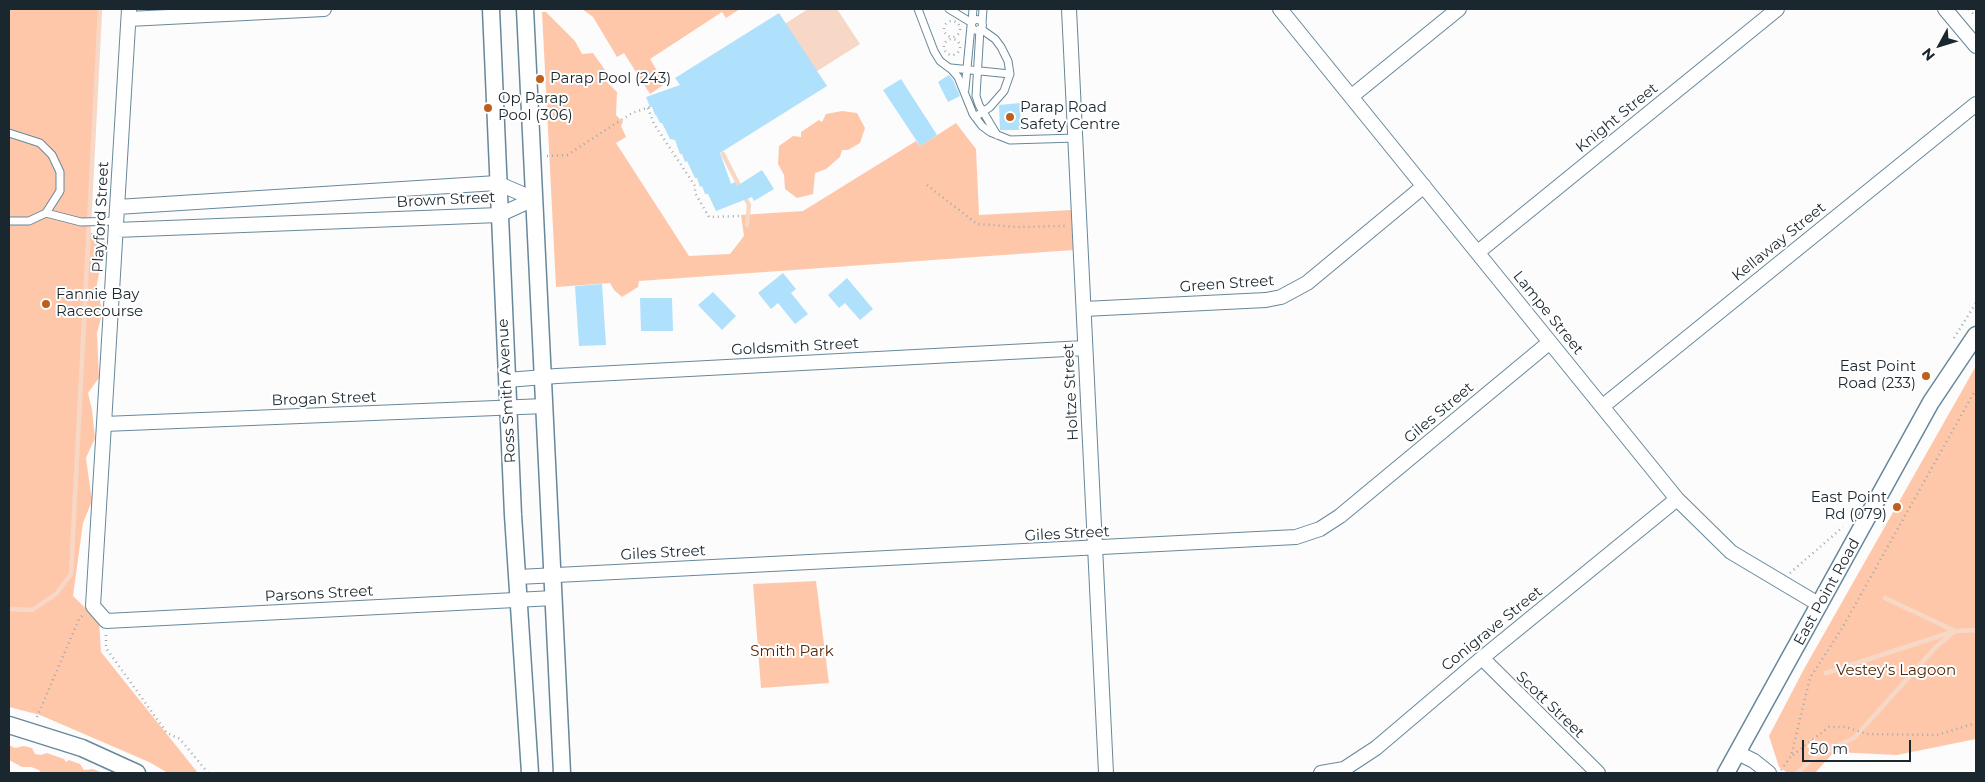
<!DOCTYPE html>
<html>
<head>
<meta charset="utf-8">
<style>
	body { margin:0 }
	#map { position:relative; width:1985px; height:782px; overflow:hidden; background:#fcfcfc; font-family:Montserrat,sans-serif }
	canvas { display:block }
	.frame { position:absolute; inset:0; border:10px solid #1a272f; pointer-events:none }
	.north { position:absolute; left:1915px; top:20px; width:50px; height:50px; -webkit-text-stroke:4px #fff; paint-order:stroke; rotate:231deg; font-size:14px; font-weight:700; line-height:20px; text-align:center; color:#1a272f }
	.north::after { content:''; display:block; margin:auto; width:18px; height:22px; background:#1a272f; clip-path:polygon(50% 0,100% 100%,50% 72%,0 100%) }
	.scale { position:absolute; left:1802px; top:740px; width:109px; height:22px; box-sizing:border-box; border:2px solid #1a272f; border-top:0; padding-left:6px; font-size:15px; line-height:18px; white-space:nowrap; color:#1a272f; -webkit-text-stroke:4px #fff; paint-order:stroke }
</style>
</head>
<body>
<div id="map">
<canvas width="1985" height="782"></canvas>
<div class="frame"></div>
<div class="north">N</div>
<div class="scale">50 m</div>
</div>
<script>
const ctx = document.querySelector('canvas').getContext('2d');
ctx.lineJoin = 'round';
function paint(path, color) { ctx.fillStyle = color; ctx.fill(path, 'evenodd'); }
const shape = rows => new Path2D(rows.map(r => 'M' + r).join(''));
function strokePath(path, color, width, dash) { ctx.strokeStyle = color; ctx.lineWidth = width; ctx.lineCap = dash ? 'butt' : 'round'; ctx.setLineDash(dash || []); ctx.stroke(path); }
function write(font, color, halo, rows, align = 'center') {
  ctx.font = font + ' Montserrat,sans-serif'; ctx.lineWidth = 4; ctx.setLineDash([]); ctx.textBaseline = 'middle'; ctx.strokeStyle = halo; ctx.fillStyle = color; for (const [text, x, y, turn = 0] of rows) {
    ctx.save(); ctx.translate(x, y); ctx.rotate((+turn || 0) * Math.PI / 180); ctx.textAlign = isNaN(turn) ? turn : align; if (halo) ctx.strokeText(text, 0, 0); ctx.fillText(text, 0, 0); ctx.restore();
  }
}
paint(shape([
	[9,9,100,9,88,233,95,233,105,243,96,289,103,311,97,333,99,378,88,393,92,410,95,438,86,458,92,501,83,523,73,596,99,621,101,652,198,773,168,773,149,762,40,715,9,707],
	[582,9,740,9,726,18,722,12,650,59,665,84,650,94,624,53,617,57,593,17],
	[542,12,546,12,575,41,582,54,593,53,605,70,605,80,617,92,616,115,623,122,621,126,626,137,616,143,689,256,730,254,744,236,741,215,803,211,916,141,920,146,956,123,976,149,979,215,1071,210,1073,250,639,281,638,287,622,297,614,290,610,283,556,287],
	[842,111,857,113,865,128,860,143,848,150,842,150,840,157,826,169,815,173,813,194,797,198,785,189,784,175,778,164,779,146,793,136,801,137,801,132,819,120,822,122,826,114],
	[1976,366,1976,739,1897,755,1834,752,1815,773,1788,773,1779,767,1769,736,1804,669],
	[816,581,829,683,761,688,753,584],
	[9,745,15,748,24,746,32,748,35,754,41,755,47,753,64,759,66,762,69,760,80,764,84,770,93,769,103,773,41,773,39,770,31,767,22,767,9,760]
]), '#ffc7aa');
paint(shape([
	[808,9,837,9,860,44,762,106,732,58]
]), '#f7d8c7');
strokePath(shape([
	[723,154,749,205,747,225],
	[1885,598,1955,631],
	[9,609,32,610,56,594,71,574,100,9],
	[1826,673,1955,631,1976,630],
	[1797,773,1815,757,1854,738,1936,647,1955,631]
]), '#f7d8c7', 4.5);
paint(shape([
	[779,13,827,86,720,153,731,184,735,182,737,186,762,170,774,189,754,201,752,197,716,211,708,194,705,194,702,186,700,187,697,178,695,178,687,161,685,162,682,154,680,154,675,140,670,139,662,123,660,123,656,115,655,115,652,107,650,107,646,97,680,85,675,78],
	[949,75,953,80,960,96,948,102,938,82],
	[901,79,937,135,920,146,883,90],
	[1020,103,1021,130,1000,130,999,105],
	[783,273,796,289,791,293,808,314,795,324,778,303,771,309,758,293],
	[847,278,873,309,860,320,845,303,839,308,828,295],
	[602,284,606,345,579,346,575,286],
	[713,292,736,316,722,330,698,305],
	[640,298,672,298,673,331,641,331]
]), '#afe0fc');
const service = shape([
	[918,9,934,51,940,61,952,70,958,77,973,114,982,126,990,132,1010,140,1076,138],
	[949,9,972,23],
	'971.5 25a5.5 5.5 0 1 1 11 0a5.5 5.5 0 1 1-11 0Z',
	[972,22,973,9],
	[982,23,983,9],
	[980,29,976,96,979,105,997,135],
	[951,68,1010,74],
	[965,89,971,26],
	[975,117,990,107,1004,91,1010,74,1008,61,1001,47,995,39,981,29],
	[9,133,40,143,52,155,60,172,60,191,46,213,29,221,9,221],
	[46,213,81,222,117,221]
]);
const minor = shape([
	[129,9,93,606,106,621,554,598],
	[1069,9,1106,773],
	[1280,9,1677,499,1731,552,1820,605],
	[1945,9,1976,46],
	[129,19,324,9],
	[1352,96,1459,9],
	[117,207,497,183,534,199],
	[116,230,499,215,534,199],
	[1478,252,1777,9],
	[1084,309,1266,300,1281,297,1307,283,1424,186],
	[507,380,557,376,1085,348],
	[1603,406,1976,104],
	[104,424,545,406],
	[518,577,1296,537,1320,529,1340,516,1550,342],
	[1482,658,1598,773],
	[1738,753,1754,761,1769,773],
	[1321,773,1344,769,1376,748,1482,658,1677,499]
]);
const tertiary = shape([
	[491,9,513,515,530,773],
	[525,9,562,773],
	[9,725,82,748,137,773],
	[1726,773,1931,402,1976,335]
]);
strokePath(service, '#67889b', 9);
strokePath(minor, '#67889b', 16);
strokePath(tertiary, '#67889b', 19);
strokePath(shape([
	[1969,9,1976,17],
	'944 29a8 8 0 1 1 16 0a8 8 0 1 1-16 0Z',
	'944 47a8 8 0 1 1 16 0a8 8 0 1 1-16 0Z',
	[648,108,654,124,695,186,695,193,709,217,740,216],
	[547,156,567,155,632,113,650,107],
	[927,185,977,224,1017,227,1065,226],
	[1954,338,1976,303],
	[1790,573,1843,527],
	[106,635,106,648,167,733,180,739,208,773],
	[37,717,79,619,83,615],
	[1793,755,1829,727,1846,727,1867,734,1937,735,1976,723],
	[1781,770,1791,756,1810,678,1841,630,1976,389]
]), '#a3a8ab', 2.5, [1, 4]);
strokePath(service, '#fff', 7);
strokePath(minor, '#fff', 14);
strokePath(tertiary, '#fff', 16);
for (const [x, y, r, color] of [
	[540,79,5,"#bf5f1d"],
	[488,108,5,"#bf5f1d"],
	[1010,117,5,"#bf5f1d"],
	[46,304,5,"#bf5f1d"],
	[1926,376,5,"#bf5f1d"],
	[1897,507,5,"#bf5f1d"]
]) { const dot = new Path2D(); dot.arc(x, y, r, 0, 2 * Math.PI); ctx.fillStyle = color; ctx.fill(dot); strokePath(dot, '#fff', 2); }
write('15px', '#1a272f', '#fff', [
	["Parap Pool (243)",550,79],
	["Op Parap",498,99],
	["Pool (306)",498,116],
	["Parap Road",1020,108],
	["Safety Centre",1020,125],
	["Fannie Bay",56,295],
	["Racecourse",56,312],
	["East Point",1916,367,"right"],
	["Road (233)",1916,384,"right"],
	["East Point",1887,498,"right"],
	["Rd (079)",1887,515,"right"]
], 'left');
write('15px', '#1a272f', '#fff', [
	["Knight Street",1617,118,-39],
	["Brown Street",446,200,-3],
	["Playford Street",101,217,-87],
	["Kellaway Street",1779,242,-39],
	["Green Street",1227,284,-4],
	["Lampe Street",1548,313,51],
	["Goldsmith Street",795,347,-3],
	["Ross Smith Avenue",507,391,-93],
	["Holtze Street",1071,392,-93],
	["Brogan Street",324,399,-2],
	["Giles Street",1439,413,-40],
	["Giles Street",1067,534,-3],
	["Giles Street",663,553,-3],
	["East Point Road",1827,592,-61],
	["Parsons Street",319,594,-3],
	["Conigrave Street",1492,629,-39],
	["Scott Street",1550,705,44]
]);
write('15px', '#572808', '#fff', [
	["Smith Park",792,652],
	["Vestey's Lagoon",1896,671]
]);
</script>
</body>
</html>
